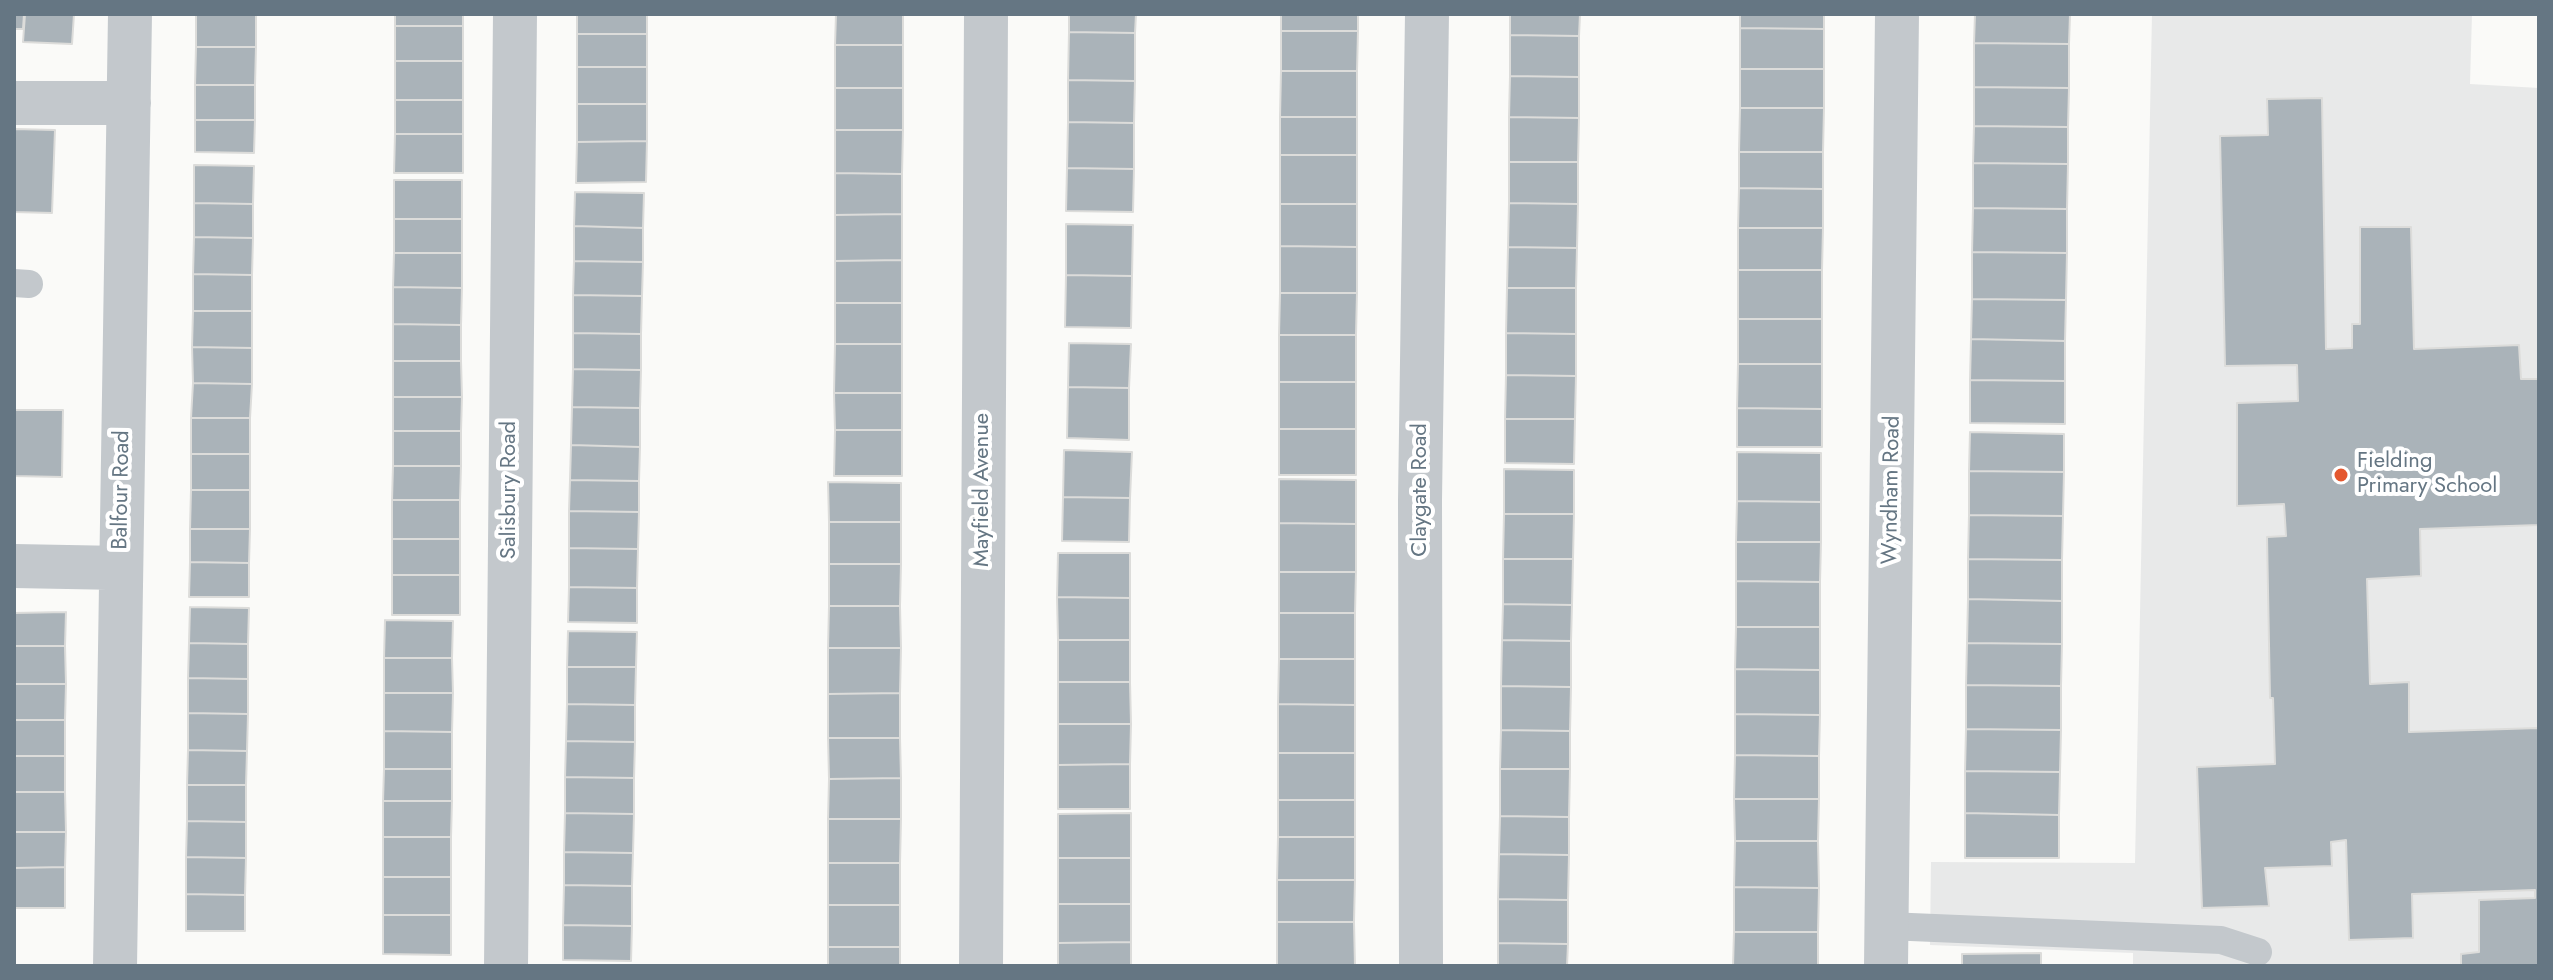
<!DOCTYPE html>
<html>
<head>
<meta charset="utf-8">
<style>
	body { margin:0 }
	#map { position:relative; width:2553px; height:980px; overflow:hidden; background:#fafaf8; font-family:Jost,sans-serif }
	canvas { display:block }
	.frame { position:absolute; inset:0; border:16px solid #657683; pointer-events:none }
</style>
</head>
<body>
<div id="map">
<canvas width="2553" height="980"></canvas>
<div class="frame"></div>
</div>
<script>
const ctx = document.querySelector('canvas').getContext('2d');
ctx.lineJoin = 'round';
function paint(path, color) { ctx.fillStyle = color; ctx.fill(path, 'evenodd'); }
const shape = rows => new Path2D(rows.map(r => 'M' + r).join(''));
function strokePath(path, color, width, dash) { ctx.strokeStyle = color; ctx.lineWidth = width; ctx.lineCap = dash ? 'butt' : 'round'; ctx.setLineDash(dash || []); ctx.stroke(path); }
function write(font, color, halo, rows, align = 'center') {
  ctx.font = font + ' Jost,sans-serif'; ctx.lineWidth = 8; ctx.setLineDash([]); ctx.textBaseline = 'middle'; ctx.strokeStyle = halo; ctx.fillStyle = color; for (const [text, x, y, turn = 0] of rows) {
    ctx.save(); ctx.translate(x, y); ctx.rotate((+turn || 0) * Math.PI / 180); ctx.textAlign = isNaN(turn) ? turn : align; if (halo) ctx.strokeText(text, 0, 0); ctx.fillText(text, 0, 0); ctx.restore();
  }
}
paint(shape([
	[2152,14,2472,14,2470,84,2539,88,2539,966,2133,966,2133,953,1930,945,1931,862,2135,863]
]), '#e8e9e9');
const building = shape([
	[14,14,24,14,23,29,14,29,14,14],
	[25,14,74,14,72,44,23,42,25,14],
	[196,14,256,14,256,47,196,47,196,14],
	[395,14,463,14,463,26,395,26,395,14],
	[577,14,647,14,647,34,577,34,577,14],
	[836,14,903,14,903,45,835,45,836,14],
	[1069,14,1136,14,1135,33,1069,32,1069,14],
	[1281,14,1358,14,1358,31,1281,31,1281,14],
	[1510,14,1580,14,1579,36,1510,35,1510,14],
	[1740,14,1824,14,1824,29,1740,28,1740,14],
	[1975,14,2070,14,2069,44,1974,43,1975,14],
	[395,26,463,26,463,61,395,61,395,26],
	[1740,28,1824,29,1824,69,1740,69,1740,28],
	[1281,31,1358,31,1357,71,1281,71,1281,31],
	[1069,32,1135,33,1135,81,1068,80,1069,32],
	[577,34,647,34,647,67,577,67,577,34],
	[1510,35,1579,36,1579,77,1510,76,1510,35],
	[1974,43,2069,44,2069,88,1974,87,1974,43],
	[835,45,903,45,903,88,835,88,835,45],
	[196,47,256,47,255,85,195,85,196,47],
	[395,61,463,61,463,100,395,100,395,61],
	[577,67,647,67,647,104,577,104,577,67],
	[1740,69,1824,69,1824,108,1740,108,1740,69],
	[1281,71,1357,71,1357,117,1280,117,1281,71],
	[1510,76,1579,77,1579,118,1509,117,1510,76],
	[1068,80,1135,81,1134,123,1068,122,1068,80],
	[195,85,255,85,255,120,195,120,195,85],
	[1974,87,2069,88,2068,127,1974,126,1974,87],
	[835,88,903,88,903,130,835,130,835,88],
	[2322,98,2326,349,2352,348,2352,324,2360,324,2360,227,2411,227,2414,349,2519,345,2521,379,2539,379,2539,525,2420,529,2421,576,2367,579,2370,684,2409,682,2409,732,2539,728,2539,966,2461,966,2461,954,2479,952,2479,900,2535,898,2535,890,2412,894,2413,938,2349,940,2346,840,2331,842,2332,866,2265,868,2269,906,2202,908,2197,767,2275,764,2273,698,2270,698,2267,537,2286,536,2284,504,2237,506,2237,403,2298,401,2297,365,2225,366,2220,136,2268,135,2267,99,2322,98],
	[395,100,463,100,463,134,395,134,395,100],
	[577,104,647,104,647,141,577,142,577,104],
	[1740,108,1824,108,1823,152,1739,152,1740,108],
	[1280,117,1357,117,1357,155,1280,155,1280,117],
	[1509,117,1579,118,1578,162,1509,162,1509,117],
	[195,120,255,120,254,153,195,152,195,120],
	[1068,122,1134,123,1134,169,1067,168,1068,122],
	[1974,126,2068,127,2068,164,1973,163,1974,126],
	[14,129,55,130,52,213,14,212,14,129],
	[835,130,903,130,902,174,835,173,835,130],
	[395,134,463,134,463,173,394,173,395,134],
	[647,141,646,182,576,183,577,142,647,141],
	[1739,152,1823,152,1823,189,1739,188,1739,152],
	[1280,155,1357,155,1357,204,1280,204,1280,155],
	[1509,162,1578,162,1578,204,1509,203,1509,162],
	[1973,163,2068,164,2067,209,1973,208,1973,163],
	[194,165,254,166,253,204,194,203,194,165],
	[1067,168,1134,169,1133,212,1066,211,1067,168],
	[835,173,902,174,902,214,835,215,835,173],
	[394,180,462,180,462,219,394,219,394,180],
	[1739,188,1823,189,1823,228,1738,228,1739,188],
	[575,192,644,193,643,228,574,226,575,192],
	[194,203,253,204,253,238,194,237,194,203],
	[1509,203,1578,204,1577,248,1508,247,1509,203],
	[1280,204,1357,204,1357,247,1280,246,1280,204],
	[1973,208,2067,209,2067,253,1972,252,1973,208],
	[902,214,902,260,835,261,835,215,902,214],
	[394,219,462,219,462,253,394,253,394,219],
	[1066,224,1133,225,1132,276,1066,275,1066,224],
	[574,226,643,228,643,262,574,261,574,226],
	[1738,228,1823,228,1822,270,1738,270,1738,228],
	[194,237,253,238,252,275,193,274,194,237],
	[1280,246,1357,247,1357,293,1280,293,1280,246],
	[1508,247,1577,248,1576,288,1507,288,1508,247],
	[1972,252,2067,253,2066,300,1972,299,1972,252],
	[394,253,462,253,462,288,393,287,394,253],
	[902,260,902,303,835,303,835,261,902,260],
	[574,261,643,262,642,296,573,295,574,261],
	[1738,270,1822,270,1822,319,1738,319,1738,270],
	[193,274,252,275,252,311,193,311,193,274],
	[1066,275,1132,276,1131,328,1065,327,1066,275],
	[393,287,462,288,461,325,393,324,393,287],
	[1507,288,1576,288,1576,334,1506,333,1507,288],
	[1280,293,1357,293,1356,335,1279,335,1280,293],
	[573,295,642,296,641,334,573,333,573,295],
	[1972,299,2066,300,2065,341,1971,339,1972,299],
	[835,303,902,303,902,344,835,344,835,303],
	[193,311,252,311,252,348,192,347,193,311],
	[1738,319,1822,319,1822,364,1738,364,1738,319],
	[393,324,461,325,461,361,393,361,393,324],
	[573,333,641,334,641,370,573,369,573,333],
	[1506,333,1576,334,1576,376,1506,375,1506,333],
	[1279,335,1356,335,1356,382,1279,382,1279,335],
	[1971,339,2065,341,2065,381,1970,380,1971,339],
	[1069,343,1131,344,1129,388,1068,387,1069,343],
	[835,344,902,344,902,393,834,393,835,344],
	[192,347,252,348,252,384,193,383,192,347],
	[393,361,461,361,462,397,393,397,393,361],
	[1738,364,1822,364,1822,409,1737,408,1738,364],
	[573,369,641,370,640,408,572,407,573,369],
	[1506,375,1576,376,1575,419,1505,419,1506,375],
	[1970,380,2065,381,2065,424,1970,423,1970,380],
	[1279,382,1356,382,1356,429,1279,429,1279,382],
	[193,383,252,384,250,418,191,418,193,383],
	[1068,387,1129,388,1129,440,1067,438,1068,387],
	[834,393,902,393,902,430,835,430,834,393],
	[393,397,462,397,461,431,393,431,393,397],
	[572,407,640,408,640,447,571,445,572,407],
	[1737,408,1822,409,1822,447,1737,447,1737,408],
	[14,410,63,410,62,477,14,476,14,410],
	[191,418,250,418,250,454,191,454,191,418],
	[1505,419,1575,419,1574,464,1505,463,1505,419],
	[1279,429,1356,429,1356,475,1279,475,1279,429],
	[835,430,902,430,902,476,834,476,835,430],
	[393,431,461,431,461,466,393,466,393,431],
	[1970,432,2064,434,2064,472,1969,471,1970,432],
	[571,445,640,447,639,481,570,480,571,445],
	[1064,450,1132,452,1130,498,1063,497,1064,450],
	[1737,452,1821,453,1821,502,1737,501,1737,452],
	[191,454,250,454,250,490,191,490,191,454],
	[393,466,461,466,460,500,392,500,393,466],
	[1504,469,1574,470,1574,514,1504,514,1504,469],
	[1969,471,2064,472,2063,516,1969,515,1969,471],
	[1279,479,1356,480,1356,524,1279,523,1279,479],
	[570,480,639,481,639,512,569,511,570,480],
	[828,482,901,483,901,522,829,522,828,482],
	[191,490,250,490,250,529,190,529,191,490],
	[1063,497,1130,498,1129,542,1062,541,1063,497],
	[392,500,460,500,460,539,392,539,392,500],
	[1737,501,1821,502,1821,542,1736,542,1737,501],
	[569,511,639,512,638,549,569,548,569,511],
	[1504,514,1574,514,1573,559,1503,559,1504,514],
	[1969,515,2063,516,2062,560,1968,559,1969,515],
	[829,522,901,522,901,564,829,564,829,522],
	[1279,523,1356,524,1356,572,1279,572,1279,523],
	[190,529,250,529,249,563,190,562,190,529],
	[392,539,460,539,460,575,392,575,392,539],
	[1736,542,1821,542,1820,582,1736,581,1736,542],
	[569,548,638,549,637,588,569,587,569,548],
	[1058,553,1130,553,1130,598,1057,597,1058,553],
	[1503,559,1573,559,1572,605,1503,604,1503,559],
	[1968,559,2062,560,2062,601,1968,599,1968,559],
	[190,562,249,563,249,597,189,597,190,562],
	[829,564,901,564,900,606,829,606,829,564],
	[1279,572,1356,572,1355,613,1279,613,1279,572],
	[392,575,460,575,460,615,392,615,392,575],
	[1736,581,1820,582,1820,627,1736,627,1736,581],
	[569,587,637,588,637,623,568,622,569,587],
	[1057,597,1130,598,1130,640,1058,640,1057,597],
	[1968,599,2062,601,2062,644,1967,643,1968,599],
	[1503,604,1572,605,1571,641,1502,640,1503,604],
	[829,606,900,606,901,648,828,648,829,606],
	[190,607,249,608,248,644,189,643,190,607],
	[66,612,65,646,14,646,14,613,66,612],
	[1279,613,1355,613,1355,659,1279,659,1279,613],
	[385,620,453,621,452,658,384,658,385,620],
	[1736,627,1820,627,1820,670,1735,669,1736,627],
	[568,631,637,632,636,667,567,667,568,631],
	[1058,640,1130,640,1130,682,1058,682,1058,640],
	[1502,640,1571,641,1571,687,1501,686,1502,640],
	[189,643,248,644,248,679,188,678,189,643],
	[1967,643,2062,644,2061,686,1966,685,1967,643],
	[14,646,65,646,66,684,14,684,14,646],
	[828,648,901,648,900,693,828,694,828,648],
	[384,658,452,658,453,693,384,693,384,658],
	[1279,659,1355,659,1355,705,1278,704,1279,659],
	[567,667,636,667,635,705,567,704,567,667],
	[1735,669,1820,670,1820,715,1735,714,1735,669],
	[188,678,248,679,248,714,188,713,188,678],
	[1058,682,1130,682,1131,724,1058,724,1058,682],
	[14,684,66,684,65,720,14,720,14,684],
	[1966,685,2061,686,2061,730,1966,729,1966,685],
	[1501,686,1571,687,1570,731,1501,730,1501,686],
	[384,693,453,693,452,732,384,731,384,693],
	[900,693,900,738,828,738,828,694,900,693],
	[567,704,635,705,635,742,566,741,567,704],
	[1278,704,1355,705,1355,753,1278,753,1278,704],
	[188,713,248,714,247,751,188,750,188,713],
	[1735,714,1820,715,1819,756,1735,755,1735,714],
	[14,720,65,720,65,756,14,756,14,720],
	[1058,724,1131,724,1130,764,1058,765,1058,724],
	[1966,729,2061,730,2060,772,1965,771,1966,729],
	[1501,730,1570,731,1570,769,1500,769,1501,730],
	[384,731,452,732,452,769,384,769,384,731],
	[828,738,900,738,901,778,829,779,828,738],
	[566,741,635,742,634,778,565,777,566,741],
	[188,750,247,751,246,785,187,785,188,750],
	[1278,753,1355,753,1355,800,1278,800,1278,753],
	[1735,755,1819,756,1819,799,1734,799,1735,755],
	[14,756,65,756,65,792,14,792,14,756],
	[1130,764,1130,809,1058,809,1058,765,1130,764],
	[384,769,452,769,452,801,383,801,384,769],
	[1500,769,1570,769,1569,817,1500,816,1500,769],
	[1965,771,2060,772,2059,815,1965,813,1965,771],
	[565,777,634,778,634,814,565,813,565,777],
	[901,778,901,819,828,819,829,779,901,778],
	[187,785,246,785,246,822,187,821,187,785],
	[14,792,65,792,66,832,14,832,14,792],
	[1734,799,1819,799,1818,841,1735,841,1734,799],
	[1278,800,1355,800,1355,837,1278,837,1278,800],
	[383,801,452,801,451,837,383,837,383,801],
	[565,813,634,814,633,853,564,852,565,813],
	[1131,813,1131,858,1058,858,1058,814,1131,813],
	[1965,813,2059,815,2059,858,1965,858,1965,813],
	[1500,816,1569,817,1569,855,1499,854,1500,816],
	[828,819,901,819,900,863,828,863,828,819],
	[187,821,246,822,246,858,186,857,187,821],
	[14,832,66,832,65,867,14,868,14,832],
	[383,837,451,837,451,877,383,877,383,837],
	[1278,837,1355,837,1355,880,1277,880,1278,837],
	[1735,841,1818,841,1819,888,1734,887,1735,841],
	[564,852,633,853,632,886,564,885,564,852],
	[1499,854,1569,855,1568,900,1498,899,1499,854],
	[186,857,246,858,245,895,186,894,186,857],
	[1058,858,1131,858,1131,904,1058,904,1058,858],
	[828,863,900,863,900,905,828,905,828,863],
	[65,867,65,908,14,908,14,868,65,867],
	[383,877,451,877,451,915,383,915,383,877],
	[1277,880,1355,880,1354,922,1277,922,1277,880],
	[564,885,632,886,632,926,563,925,564,885],
	[1734,887,1819,888,1818,932,1734,932,1734,887],
	[186,894,245,895,245,931,186,931,186,894],
	[1498,899,1568,900,1568,944,1498,943,1498,899],
	[1058,904,1131,904,1131,942,1058,943,1058,904],
	[828,905,900,905,900,947,828,947,828,905],
	[383,915,451,915,451,955,383,954,383,915],
	[1277,922,1354,922,1355,966,1277,966,1277,922],
	[563,925,632,926,631,961,563,960,563,925],
	[1734,932,1818,932,1818,966,1733,966,1734,932],
	[1131,942,1131,966,1058,966,1058,943,1131,942],
	[1498,943,1568,944,1567,966,1498,966,1498,943],
	[828,947,900,947,900,966,828,966,828,947],
	[2041,953,2041,966,1962,966,1962,954,2041,953]
]);
paint(building, '#aab3b9');
strokePath(building, '#dcdcda', 2);
strokePath(shape([
	[14,283,29,284],
	[1887,926,2221,940,2258,952]
]), '#c3c8cc', 28);
strokePath(shape([
	[14,103,129,103],
	[14,566,121,568],
	[115,966,130,14],
	[506,966,515,14],
	[981,966,986,14],
	[1421,966,1420,500,1427,14],
	[1886,966,1897,14]
]), '#c3c8cc', 44);
for (const [x, y, r, color] of [
	[2341,475,8,"#e4572e"]
]) { const dot = new Path2D(); dot.arc(x, y, r, 0, 2 * Math.PI); ctx.fillStyle = color; ctx.fill(dot); strokePath(dot, '#fff', 3); }
write('22px', '#657683', '#fff', [
	["Fielding",2357,462],
	["Primary School",2357,487]
], 'left');
write('22px', '#657683', '#fff', [
	["Balfour Road",122,490,-89],
	["Salisbury Road",510,490,-90],
	["Mayfield Avenue",983,490,-90],
	["Claygate Road",1421,490,-90],
	["Wyndham Road",1892,490,-89]
]);
</script>
</body>
</html>
